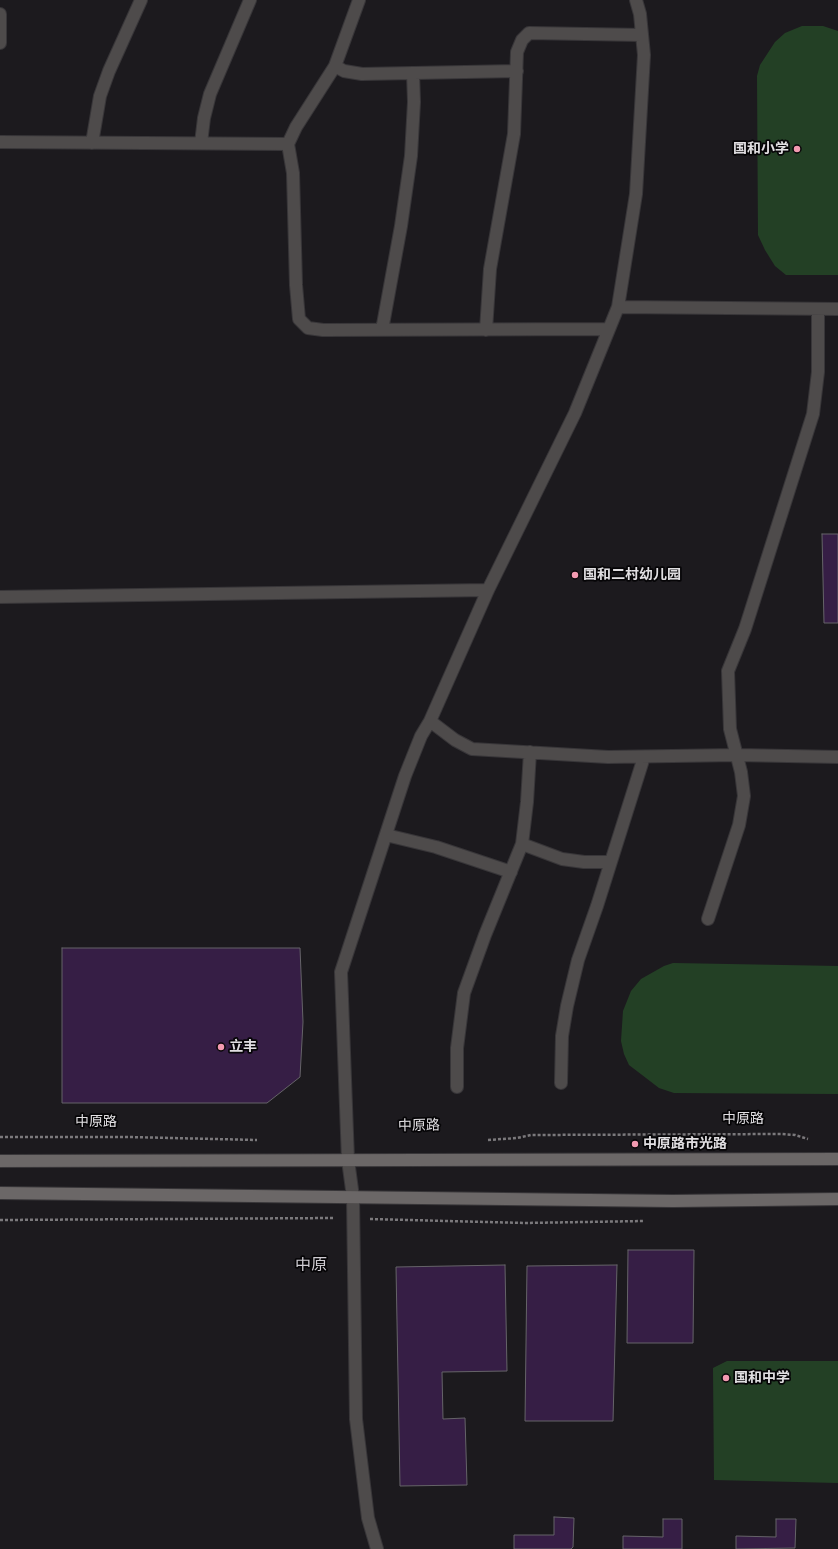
<!DOCTYPE html>
<html>
<head>
<meta charset="utf-8">
<style>
	body { margin:0 }
	canvas { display:block; background:#1c1a1e }
</style>
</head>
<body>
<canvas width="838" height="1549"></canvas>
<script>
const ctx = document.querySelector('canvas').getContext('2d');
ctx.lineJoin = 'round';
function paint(path, color) { ctx.fillStyle = color; ctx.fill(path, 'evenodd'); }
const shape = rows => new Path2D(rows.map(r => 'M' + r).join(''));
function strokePath(path, color, width, dash) { ctx.strokeStyle = color; ctx.lineWidth = width; ctx.lineCap = dash ? 'butt' : 'round'; ctx.setLineDash(dash || []); ctx.stroke(path); }
function write(font, color, halo, rows, align = 'center') {
  ctx.font = font + ' Arial,"Noto Sans SC",sans-serif'; ctx.lineWidth = 3.5; ctx.setLineDash([]); ctx.textBaseline = 'middle'; ctx.strokeStyle = halo; ctx.fillStyle = color; for (const [text, x, y, turn = 0] of rows) {
    ctx.save(); ctx.translate(x, y); ctx.rotate((+turn || 0) * Math.PI / 180); ctx.textAlign = isNaN(turn) ? turn : align; if (halo) ctx.strokeText(text, 0, 0); ctx.fillText(text, 0, 0); ctx.restore();
  }
}
paint(shape([
	[802,26,823,26,838,31,838,275,786,275,775,266,765,250,758,235,757,76,760,65,775,42,785,33],
	[673,963,838,966,838,1094,674,1093,659,1088,646,1078,629,1065,624,1054,621,1041,623,1011,631,991,641,979,664,966],
	[727,1361,838,1361,838,1483,714,1480,713,1368]
]), '#234025');
const building = shape([
	[822,534,838,534,838,623,824,623,822,534],
	[62,948,300,948,303,1022,300,1077,267,1103,62,1103,62,948],
	[628,1250,694,1250,693,1343,627,1343,628,1250],
	[505,1265,507,1371,442,1372,443,1419,465,1418,467,1485,400,1486,396,1267,505,1265],
	[617,1265,613,1421,525,1421,527,1266,617,1265],
	[554,1517,574,1518,573,1547,571,1549,514,1549,514,1535,554,1535,554,1517],
	[663,1519,682,1519,682,1549,623,1549,623,1536,663,1537,663,1519],
	[776,1519,796,1519,795,1548,736,1549,736,1536,776,1537,776,1519]
]);
paint(building, '#361e45');
strokePath(building, '#656368', 1);
const service = shape([
	[359,0,335,66,296,127,288,144,293,173,296,285,299,319,308,328,323,330,609,329],
	[0,14,0,43],
	[335,66,344,71,362,74,517,71],
	[0,142,288,144],
	[92,143,100,96,109,71,141,0],
	[201,143,204,118,210,94,250,0],
	[618,307,838,309],
	[382,330,401,226,411,156,414,102,413,73],
	[486,330,490,269,514,134,517,52,522,40,529,33,642,35],
	[0,597,488,590],
	[430,721,455,740,472,749,608,757,737,755,838,757],
	[386,835,436,847,511,872],
	[522,844,562,859,584,862,610,862],
	[708,919,739,825,744,796,741,772,730,729,728,671,745,629,813,414,818,372,818,309],
	[561,1083,562,1036,567,1006,578,960,597,906,644,757],
	[457,1087,457,1048,464,993,485,935,522,844,527,802,530,752],
	[377,1549,368,1518,356,1419,353,1197,348,1160,341,972,405,776,421,736,430,721,488,590,575,413,618,307,636,194,644,55,640,14,636,0]
]);
const secondary = shape([
	[0,1161,838,1159],
	[0,1193,673,1201,838,1199]
]);
strokePath(service, '#383639', 14);
strokePath(secondary, '#383639', 14);
strokePath(shape([
	[0,1137,129,1137,257,1140],
	[488,1140,517,1138,531,1135,781,1134,795,1135,808,1139],
	[370,1219,525,1223,643,1221],
	[0,1220,335,1218]
]), '#7b797c', 2.5, [3, 2]);
strokePath(service, '#4e4b4b', 12);
strokePath(secondary, '#6b6767', 12);
for (const [x, y, r, color] of [
	[797,149,4,"#f29ab0"],
	[575,575,4,"#f29ab0"],
	[221,1047,4,"#f29ab0"],
	[635,1144,4,"#f29ab0"],
	[726,1378,4,"#f29ab0"]
]) { const dot = new Path2D(); dot.arc(x, y, r, 0, 2 * Math.PI); ctx.fillStyle = color; ctx.fill(dot); strokePath(dot, '#060507', 1.5); }
write('bold 14px', '#e1dfe2', '#060507', [
	["国和小学",789,149,"right"],
	["国和二村幼儿园",583,575],
	["立丰",229,1047],
	["中原路市光路",643,1144],
	["国和中学",734,1378]
], 'left');
write('14px', '#e1dfe2', '#060507', [
	["中原路",743,1119],
	["中原路",96,1122],
	["中原路",419,1126,-1]
]);
write('16px', '#cfccd2', '#060507', [
	["中原",311,1266]
]);
</script>
</body>
</html>
